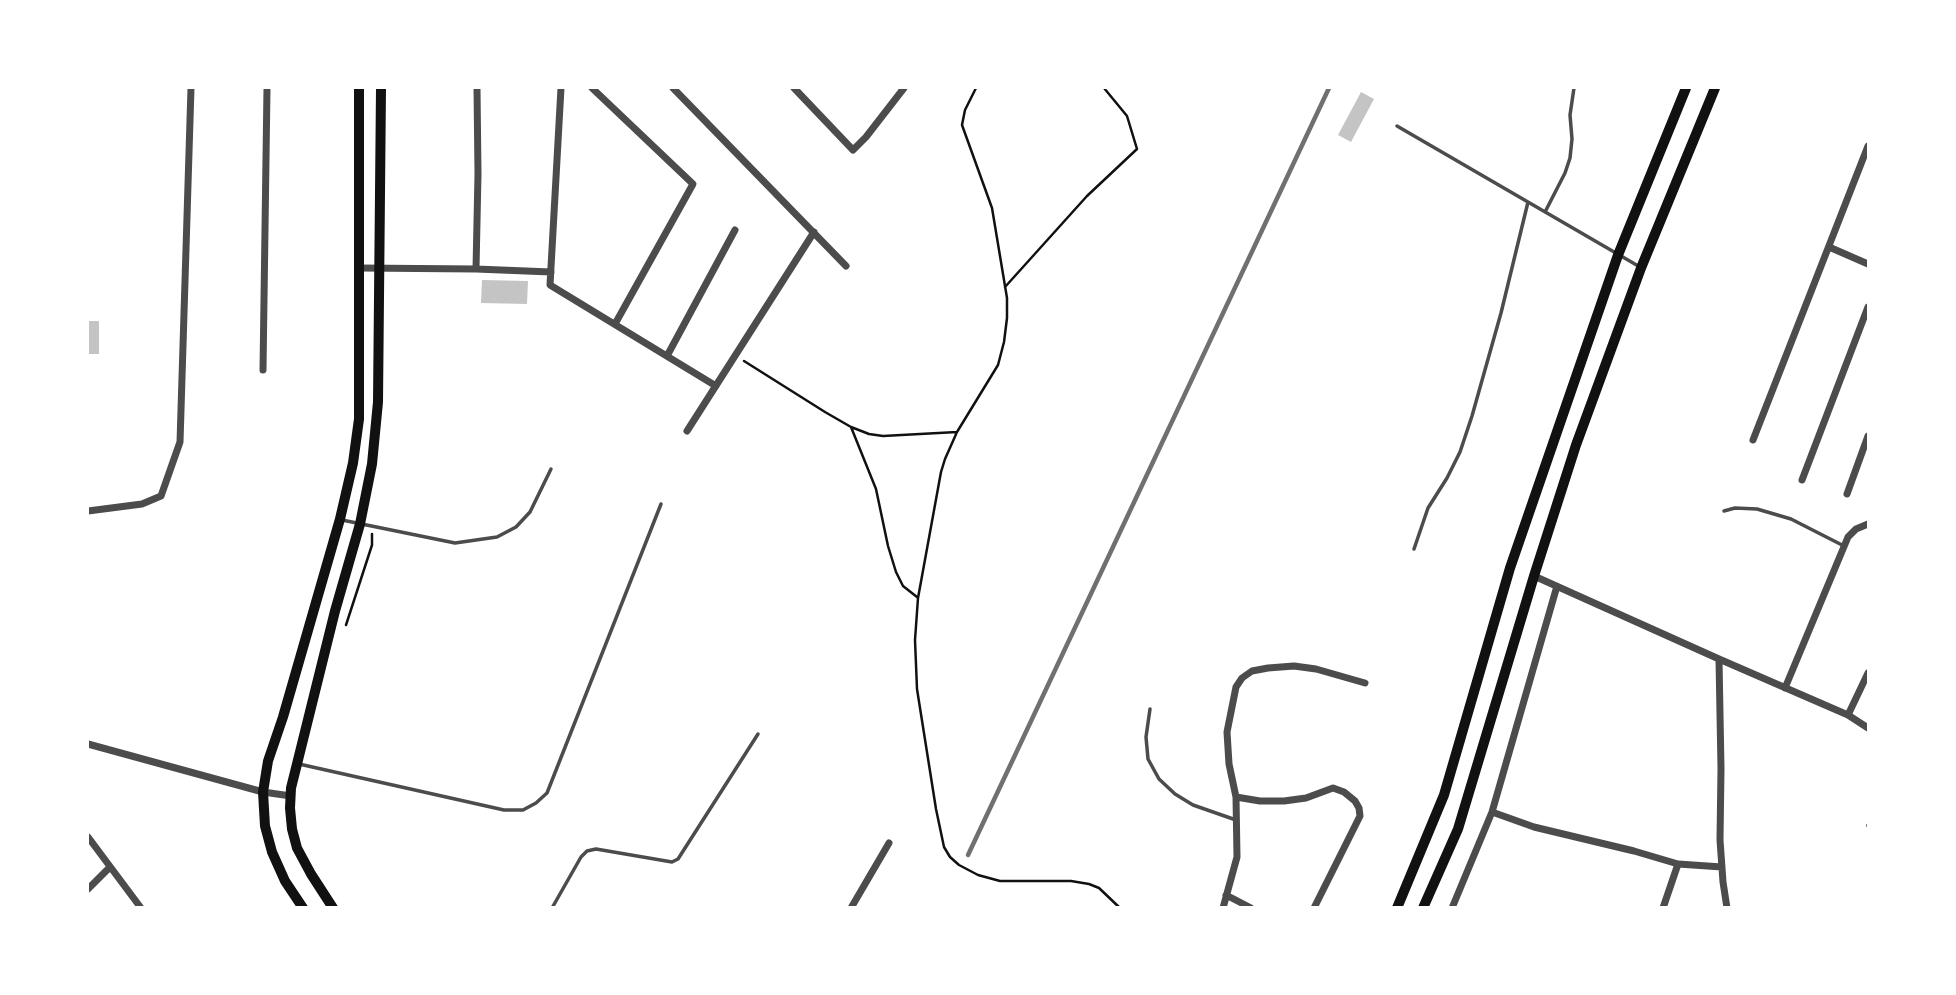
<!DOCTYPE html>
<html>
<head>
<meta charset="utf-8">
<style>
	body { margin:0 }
	#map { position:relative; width:1956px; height:995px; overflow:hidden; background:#fff; font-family:"PT Sans Narrow",sans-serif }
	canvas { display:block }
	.frame { position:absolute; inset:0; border:89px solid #fff; pointer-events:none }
</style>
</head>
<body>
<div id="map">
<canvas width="1956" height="995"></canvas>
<div class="frame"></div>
</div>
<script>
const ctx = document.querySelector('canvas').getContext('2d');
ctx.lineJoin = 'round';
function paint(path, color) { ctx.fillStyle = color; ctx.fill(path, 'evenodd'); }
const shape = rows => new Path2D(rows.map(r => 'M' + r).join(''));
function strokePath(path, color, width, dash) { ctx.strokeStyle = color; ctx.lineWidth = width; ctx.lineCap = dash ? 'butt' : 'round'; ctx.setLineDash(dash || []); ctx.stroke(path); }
paint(shape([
	[1361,92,1374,99,1351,142,1338,135],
	[482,280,528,281,527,304,481,303],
	[88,321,99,321,99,354,88,354]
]), '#c4c4c4');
strokePath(shape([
	[976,88,965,110,962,125,992,208,1007,298,1007,318,1004,342,998,365,957,432,945,459,941,472,918,598,915,640,917,689,936,809,944,847,950,857,959,865,978,875,1000,881,1071,881,1089,884,1099,888,1120,908],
	[1005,287,1087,196,1137,149,1127,116,1104,88],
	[744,361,825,412,851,427,869,434,883,436,957,432],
	[851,427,876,489,888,546,896,572,903,586,917,597],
	[346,625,372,545,372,534]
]), '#111', 2.5);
strokePath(shape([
	[1397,126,1640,267],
	[1545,212,1565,173,1570,158,1572,139,1570,115,1574,88],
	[1724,511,1735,508,1757,509,1791,519,1844,546],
	[342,520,455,543,497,537,516,527,530,512,551,469],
	[1414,549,1428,508,1447,478,1460,452,1472,416,1501,313,1528,202],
	[1150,709,1146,737,1148,759,1159,779,1175,794,1193,805,1236,820],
	[299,764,504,810,523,810,536,803,547,793,661,504],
	[1868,825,1868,826],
	[552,908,581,857,587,851,596,849,672,862,678,859,758,734]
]), '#4c4c4c', 3.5);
strokePath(shape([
	[561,88,550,285,716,386],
	[592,88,693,184,615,324],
	[673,88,846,266],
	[794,88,853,150,866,137,904,88],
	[1829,247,1868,264],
	[359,268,476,269,478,174,477,88],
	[476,269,551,272],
	[667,356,735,230],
	[263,370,267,88],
	[687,431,814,232],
	[1753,440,1868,146],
	[1802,480,1868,307],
	[1847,494,1868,436],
	[88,511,142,504,161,496,180,442,191,88],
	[1534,576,1719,659,1848,715,1868,728],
	[1719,659,1721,769,1720,840,1723,882,1727,908],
	[1785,688,1848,537,1856,529,1868,524],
	[1848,715,1868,673],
	[88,744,263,792,291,796],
	[1236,797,1260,801,1284,801,1306,798,1333,788,1344,792,1355,801,1359,808,1360,816,1314,908],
	[1492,812,1534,827,1634,851,1678,864,1722,867],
	[88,837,141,908],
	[88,889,110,867],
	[1226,895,1251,908],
	[851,908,889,843],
	[1223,908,1237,857,1236,797,1229,764,1227,732,1236,687,1242,678,1252,671,1268,668,1294,666,1316,669,1365,683],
	[1452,908,1492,812,1557,586],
	[1663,908,1678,864]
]), '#4c4c4c', 7);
strokePath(shape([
	[303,908,285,881,272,852,265,826,263,792,268,761,283,717,340,519,353,463,359,419,359,88],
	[333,908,311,874,297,848,292,829,290,808,291,788,297,764,335,611,360,524,372,464,378,402,381,88],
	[1397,908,1444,795,1510,568,1618,255,1686,88],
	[1423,908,1458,829,1534,576,1576,445,1641,268,1715,88]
]), '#111', 10);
strokePath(shape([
	[968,855,1329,88]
]), '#707070', 4.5);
</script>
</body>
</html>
